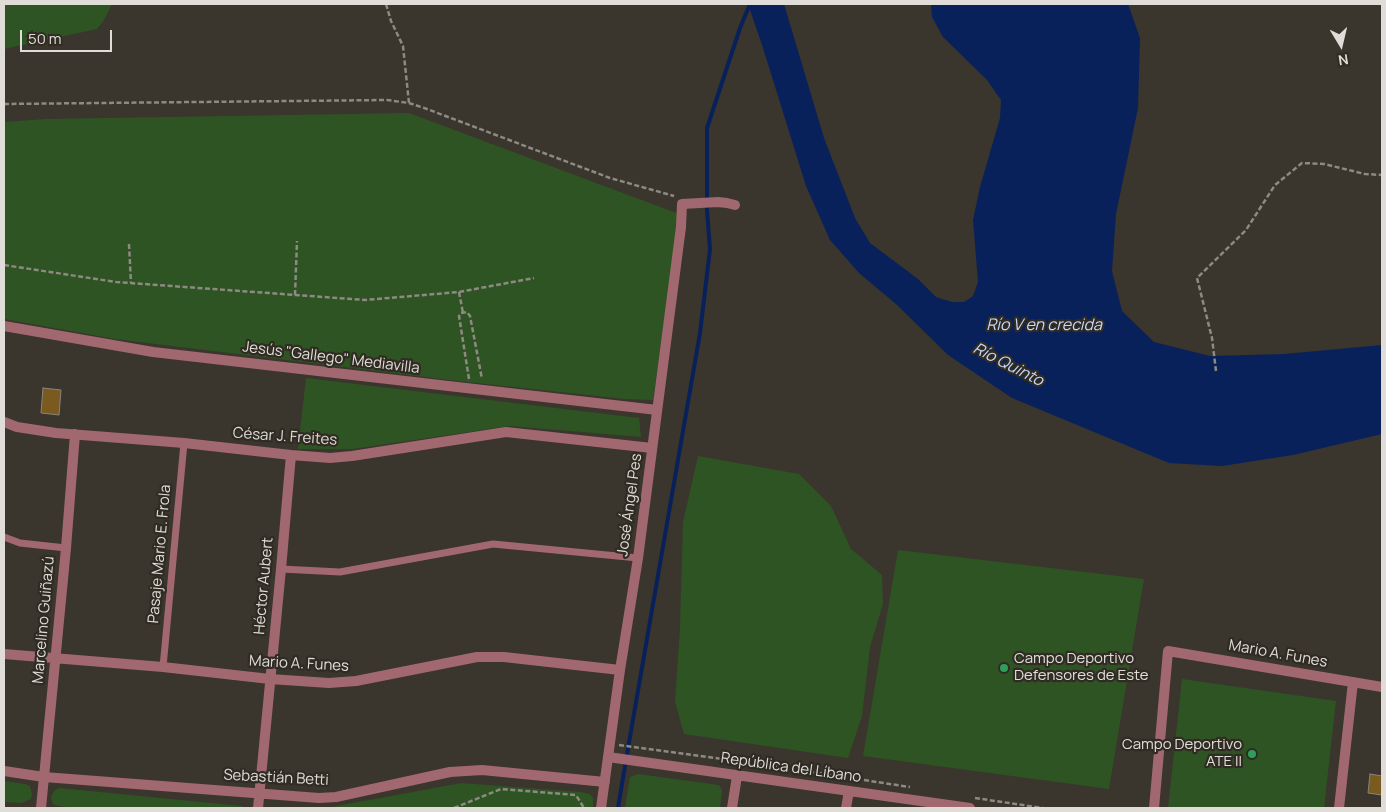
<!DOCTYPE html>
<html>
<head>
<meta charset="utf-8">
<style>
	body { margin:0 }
	#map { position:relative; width:1386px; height:812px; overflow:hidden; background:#3a352d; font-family:Manrope,sans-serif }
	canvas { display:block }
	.frame { position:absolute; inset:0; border:5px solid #e0ddd8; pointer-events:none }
	.north { position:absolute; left:1316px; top:20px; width:50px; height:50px; -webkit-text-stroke:4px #302b23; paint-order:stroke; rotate:171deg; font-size:14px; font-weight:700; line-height:20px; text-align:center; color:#e0ddd8 }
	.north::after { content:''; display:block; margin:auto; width:18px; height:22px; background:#e0ddd8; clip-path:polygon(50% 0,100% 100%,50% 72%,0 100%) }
	.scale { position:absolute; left:20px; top:30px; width:92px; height:22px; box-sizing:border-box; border:2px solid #e0ddd8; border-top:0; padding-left:6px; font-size:15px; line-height:18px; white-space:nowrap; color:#e0ddd8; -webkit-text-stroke:4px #302b23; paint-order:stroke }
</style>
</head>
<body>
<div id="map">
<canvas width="1386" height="812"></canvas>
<div class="frame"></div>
<div class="north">N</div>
<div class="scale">50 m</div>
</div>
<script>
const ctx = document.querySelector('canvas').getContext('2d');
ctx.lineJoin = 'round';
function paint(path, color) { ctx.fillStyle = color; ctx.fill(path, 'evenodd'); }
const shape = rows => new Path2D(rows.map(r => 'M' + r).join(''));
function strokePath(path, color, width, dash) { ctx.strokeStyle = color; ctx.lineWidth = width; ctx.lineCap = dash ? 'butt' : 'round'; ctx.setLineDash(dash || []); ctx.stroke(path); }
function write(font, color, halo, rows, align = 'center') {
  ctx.font = font + ' Manrope,sans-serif'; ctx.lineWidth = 4.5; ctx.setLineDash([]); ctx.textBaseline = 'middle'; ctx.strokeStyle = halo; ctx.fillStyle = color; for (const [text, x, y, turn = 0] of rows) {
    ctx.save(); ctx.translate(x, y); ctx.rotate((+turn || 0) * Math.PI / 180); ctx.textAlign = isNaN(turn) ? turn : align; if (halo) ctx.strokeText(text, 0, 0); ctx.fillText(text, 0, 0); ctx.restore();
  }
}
paint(shape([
	[4,4,112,4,104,20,97,29,4,49],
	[409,113,679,214,653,400,625,399,458,381,115,339,4,319,4,122,46,119],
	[306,378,639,418,641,437,510,426,353,449,298,449],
	[698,456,799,474,831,506,851,549,882,575,883,604,870,647,862,716,848,758,684,734,675,702,680,628,683,522],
	[898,550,1144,579,1109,789,863,756],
	[1182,679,1336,701,1324,808,1168,808],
	[638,774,719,785,722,790,720,808,625,808,630,777],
	[4,781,25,784,30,786,32,794,31,799,21,803,4,802],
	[461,783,581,792,590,794,593,798,593,808,326,808],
	[59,788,242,806,245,808,76,808,58,806,53,804,51,797,54,791]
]), '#2f5423');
paint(shape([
	[748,4,784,4,824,138,855,218,870,243,918,279,936,297,952,302,964,302,973,296,978,282,973,220,980,187,1000,118,1001,100,987,80,943,37,932,17,931,4,1128,4,1140,38,1138,108,1116,214,1112,271,1122,311,1154,342,1210,356,1284,354,1382,345,1382,434,1293,455,1222,466,1169,463,1012,398,948,355,896,304,859,273,830,240,806,186,763,48]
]), '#09215a');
strokePath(shape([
	[618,808,626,760,700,333,710,249,707,210,707,128,740,28,750,4]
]), '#09215a', 4);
const building = shape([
	[43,388,61,390,59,415,41,413,43,388],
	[1370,774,1382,776,1382,795,1368,793,1370,774]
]);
paint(building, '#7a5a1f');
strokePath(building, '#8a847a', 1);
strokePath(shape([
	[386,4,391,21,403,46,409,103],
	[4,104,387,100,409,103,427,109,610,178,674,196],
	[129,244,131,283],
	[4,265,116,282,365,300,459,292,534,278],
	[459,292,463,313],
	[295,295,297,241],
	[1216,371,1212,338,1197,278,1246,230,1275,185,1302,163,1324,164,1365,174,1382,175],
	[469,379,459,316,461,313,467,312,470,316,482,379],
	[619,745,745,762,910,787],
	[975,798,1043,808],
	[454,808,501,789,576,795,584,808]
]), '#8d8983', 2.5, [5, 2.5]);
strokePath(shape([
	[4,537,20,543,66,548],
	[281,569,340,572,493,544,638,558],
	[163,667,184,443]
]), '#a26870', 7);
strokePath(shape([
	[4,326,153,352,657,410],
	[4,422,17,427,56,433,184,443,291,455,330,458,352,456,506,432,652,448],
	[4,654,163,667,270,679,329,683,356,681,477,657,504,657,620,670],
	[608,757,970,808],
	[4,771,44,777,319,798,336,797,450,772,482,770,605,782],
	[41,808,66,548,75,434],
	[258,808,281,569,291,455],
	[601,808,620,670,638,558,681,227,682,204,718,202,727,203,735,205],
	[732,808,737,776],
	[846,808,849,791],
	[1154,808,1168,651,1382,687],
	[1339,808,1353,682]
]), '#a26870', 10);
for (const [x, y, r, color] of [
	[1004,668,5,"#2e9e5b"],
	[1252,754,5,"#2e9e5b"]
]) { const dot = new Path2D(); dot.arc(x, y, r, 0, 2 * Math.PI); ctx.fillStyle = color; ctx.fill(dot); strokePath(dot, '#302b23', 2); }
write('15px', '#e0ddd8', '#302b23', [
	["Jesús \"Gallego\" Mediavilla",331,358,7],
	["César J. Freites",285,437,4],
	["José Ángel Pes",630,505,-82],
	["Pasaje Mario E. Frola",160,554,-85],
	["Héctor Aubert",264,586,-85],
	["Marcelino Guiñazú",44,620,-85],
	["Mario A. Funes",1278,654,10],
	["Mario A. Funes",299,664,3],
	["República del Líbano",791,768,8],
	["Sebastián Betti",276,778,3]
]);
write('15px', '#e0ddd8', '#302b23', [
	["Campo Deportivo",1014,659],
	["Defensores de Este",1014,676],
	["Campo Deportivo",1242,745,"right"],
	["ATE II",1242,762,"right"]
], 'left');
write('italic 16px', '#c5d8fd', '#302b23', [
	["Río V en crecida",1044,326],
	["Río Quinto",1008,365,27]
]);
</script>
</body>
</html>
